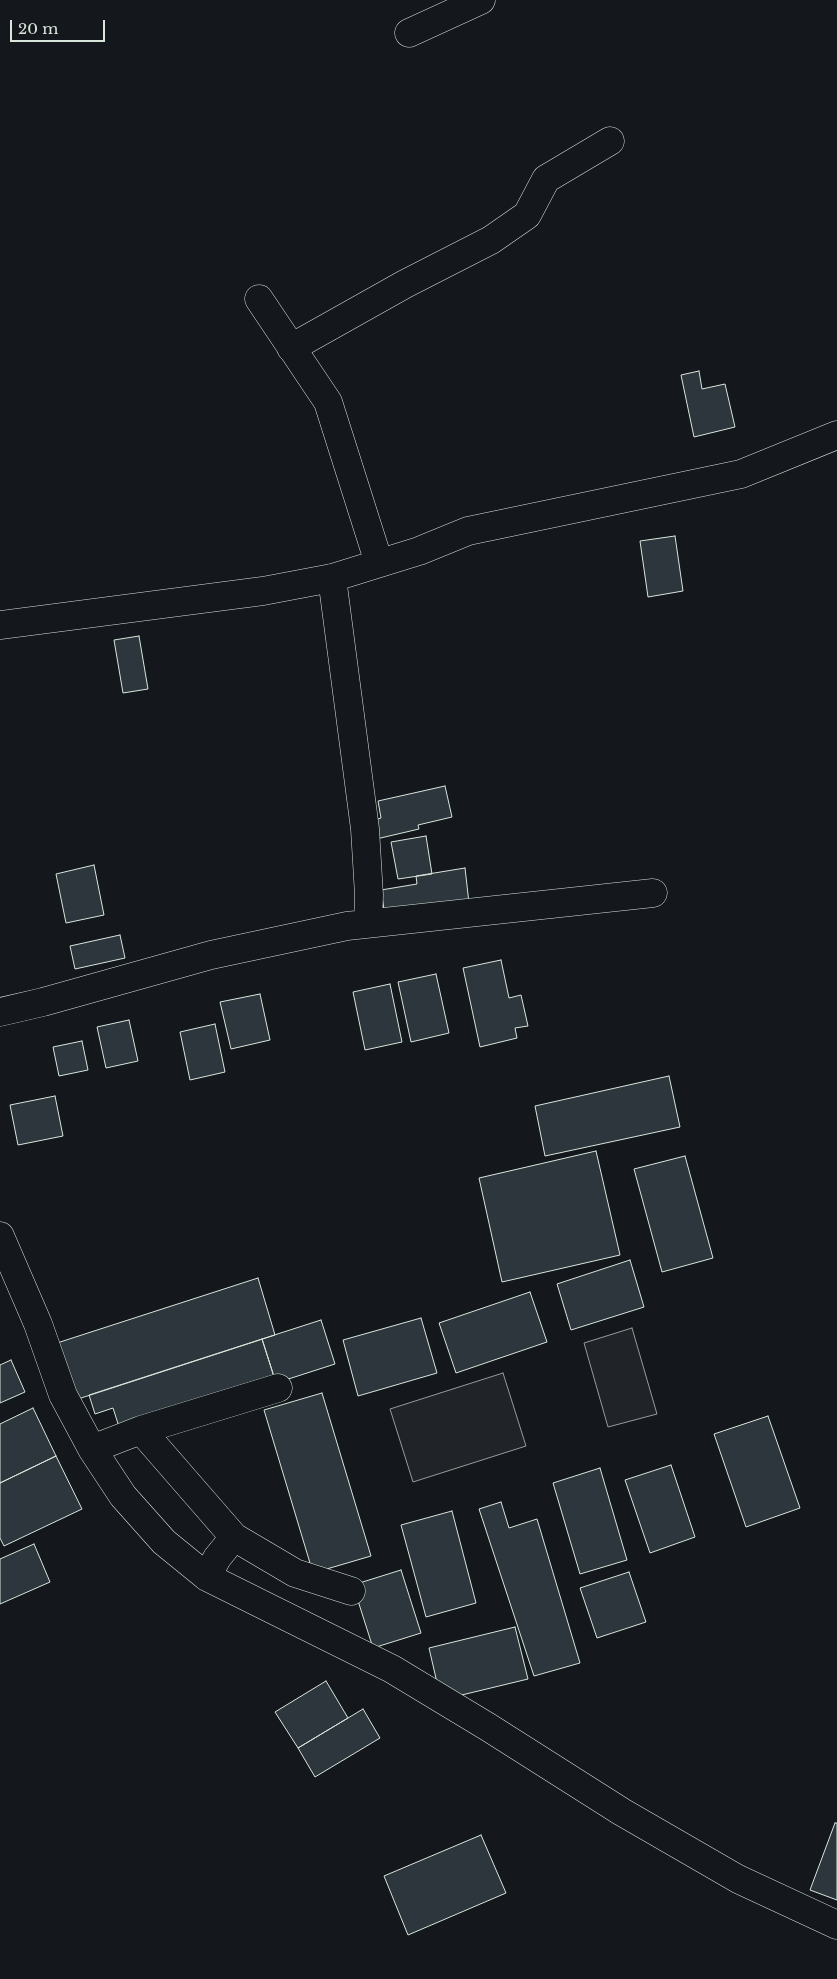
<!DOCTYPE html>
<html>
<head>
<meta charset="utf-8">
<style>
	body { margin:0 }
	#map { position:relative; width:837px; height:1979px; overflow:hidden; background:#14181c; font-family:"Libre Baskerville",serif }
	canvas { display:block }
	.scale { position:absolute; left:10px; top:20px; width:95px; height:22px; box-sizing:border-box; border:2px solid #d8e6dc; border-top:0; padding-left:6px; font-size:15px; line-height:18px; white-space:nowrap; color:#d8e6dc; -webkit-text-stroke:4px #14181c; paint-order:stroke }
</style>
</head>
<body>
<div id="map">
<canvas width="837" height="1979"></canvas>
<div class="scale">20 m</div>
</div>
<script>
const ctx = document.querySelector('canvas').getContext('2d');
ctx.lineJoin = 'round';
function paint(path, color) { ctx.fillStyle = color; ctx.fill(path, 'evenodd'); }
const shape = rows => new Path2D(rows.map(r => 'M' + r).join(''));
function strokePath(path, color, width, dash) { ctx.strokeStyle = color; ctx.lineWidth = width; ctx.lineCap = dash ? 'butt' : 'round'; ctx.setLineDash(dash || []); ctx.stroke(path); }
const green = shape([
	[632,1328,657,1414,608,1427,584,1343,632,1328],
	[503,1373,526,1446,413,1482,390,1409,503,1373]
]);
paint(green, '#202428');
strokePath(green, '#939e99', 1);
const building = shape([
	[699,371,702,389,725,384,735,427,694,437,681,375,699,371],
	[675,536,683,591,648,597,640,541,675,536],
	[139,636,148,689,123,693,114,640,139,636],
	[445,786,452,817,418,825,419,829,372,840,368,822,381,818,378,801,445,786],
	[426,836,432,874,398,879,391,842,426,836],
	[94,865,104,915,66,923,56,874,94,865],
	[465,868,469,903,385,916,381,890,417,884,416,876,465,868],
	[120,935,125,958,75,969,70,946,120,935],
	[501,960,509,998,521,995,528,1026,515,1028,517,1038,480,1047,463,968,501,960],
	[436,974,449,1033,411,1042,398,982,436,974],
	[390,984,402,1042,365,1050,353,992,390,984],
	[260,994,270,1040,231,1049,220,1002,260,994],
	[129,1020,138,1061,106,1068,97,1027,129,1020],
	[215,1024,225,1072,190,1080,180,1032,215,1024],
	[82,1041,88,1070,59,1076,53,1047,82,1041],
	[669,1076,680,1127,545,1156,535,1106,669,1076],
	[55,1096,63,1136,18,1145,10,1105,55,1096],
	[596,1151,620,1255,502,1282,479,1178,596,1151],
	[685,1156,713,1258,662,1272,634,1169,685,1156],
	[630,1260,644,1307,571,1330,557,1284,630,1260],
	[258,1278,275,1335,75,1400,57,1343,258,1278],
	[530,1292,547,1342,456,1373,439,1323,530,1292],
	[421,1318,437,1373,358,1396,343,1340,421,1318],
	[321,1320,335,1364,276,1383,262,1339,321,1320],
	[262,1339,276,1383,121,1433,113,1408,95,1414,89,1395,262,1339],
	[11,1360,25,1392,0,1403,0,1365,11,1360],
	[322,1393,371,1556,313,1573,264,1410,322,1393],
	[33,1408,56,1456,0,1483,0,1424,33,1408],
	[768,1416,800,1508,746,1527,714,1434,768,1416],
	[56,1456,82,1509,4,1546,0,1538,0,1483,56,1456],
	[671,1465,695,1537,650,1553,625,1480,671,1465],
	[600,1468,627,1560,580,1574,553,1483,600,1468],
	[501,1502,509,1528,537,1519,580,1663,534,1676,479,1509,501,1502],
	[452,1511,476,1603,426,1617,401,1525,452,1511],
	[34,1544,50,1582,0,1604,0,1559,34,1544],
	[401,1570,421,1633,373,1648,353,1585,401,1570],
	[629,1572,646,1622,597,1638,580,1588,629,1572],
	[515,1627,528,1679,441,1700,429,1648,515,1627],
	[326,1681,348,1718,298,1748,275,1712,326,1681],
	[363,1709,380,1738,315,1777,298,1748,363,1709],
	[835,1823,837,1823,837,1900,810,1890,835,1823],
	[481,1835,506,1893,408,1935,384,1876,481,1835]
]);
paint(building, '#2c363c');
strokePath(building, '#d8e6dc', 1);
const minor = shape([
	[409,33,481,0],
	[259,299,328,402,379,563],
	[291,348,405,284,491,240,527,215,546,179,610,141],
	[332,578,365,829,369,895,368,923],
	[0,625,263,591,332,578,419,551,468,531,741,474,837,435],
	[0,1012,43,1002,211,955,347,926,653,893],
	[0,1236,38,1324,63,1395,92,1449,123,1496,164,1542,207,1577,392,1669,488,1727,622,1812,738,1879,837,1925],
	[141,1430,234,1537,295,1573,351,1591],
	[92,1449,141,1430,278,1388],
	[207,1577,217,1558,234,1537]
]);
strokePath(minor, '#d8e6dc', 29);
strokePath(minor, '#14181c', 28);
</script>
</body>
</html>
